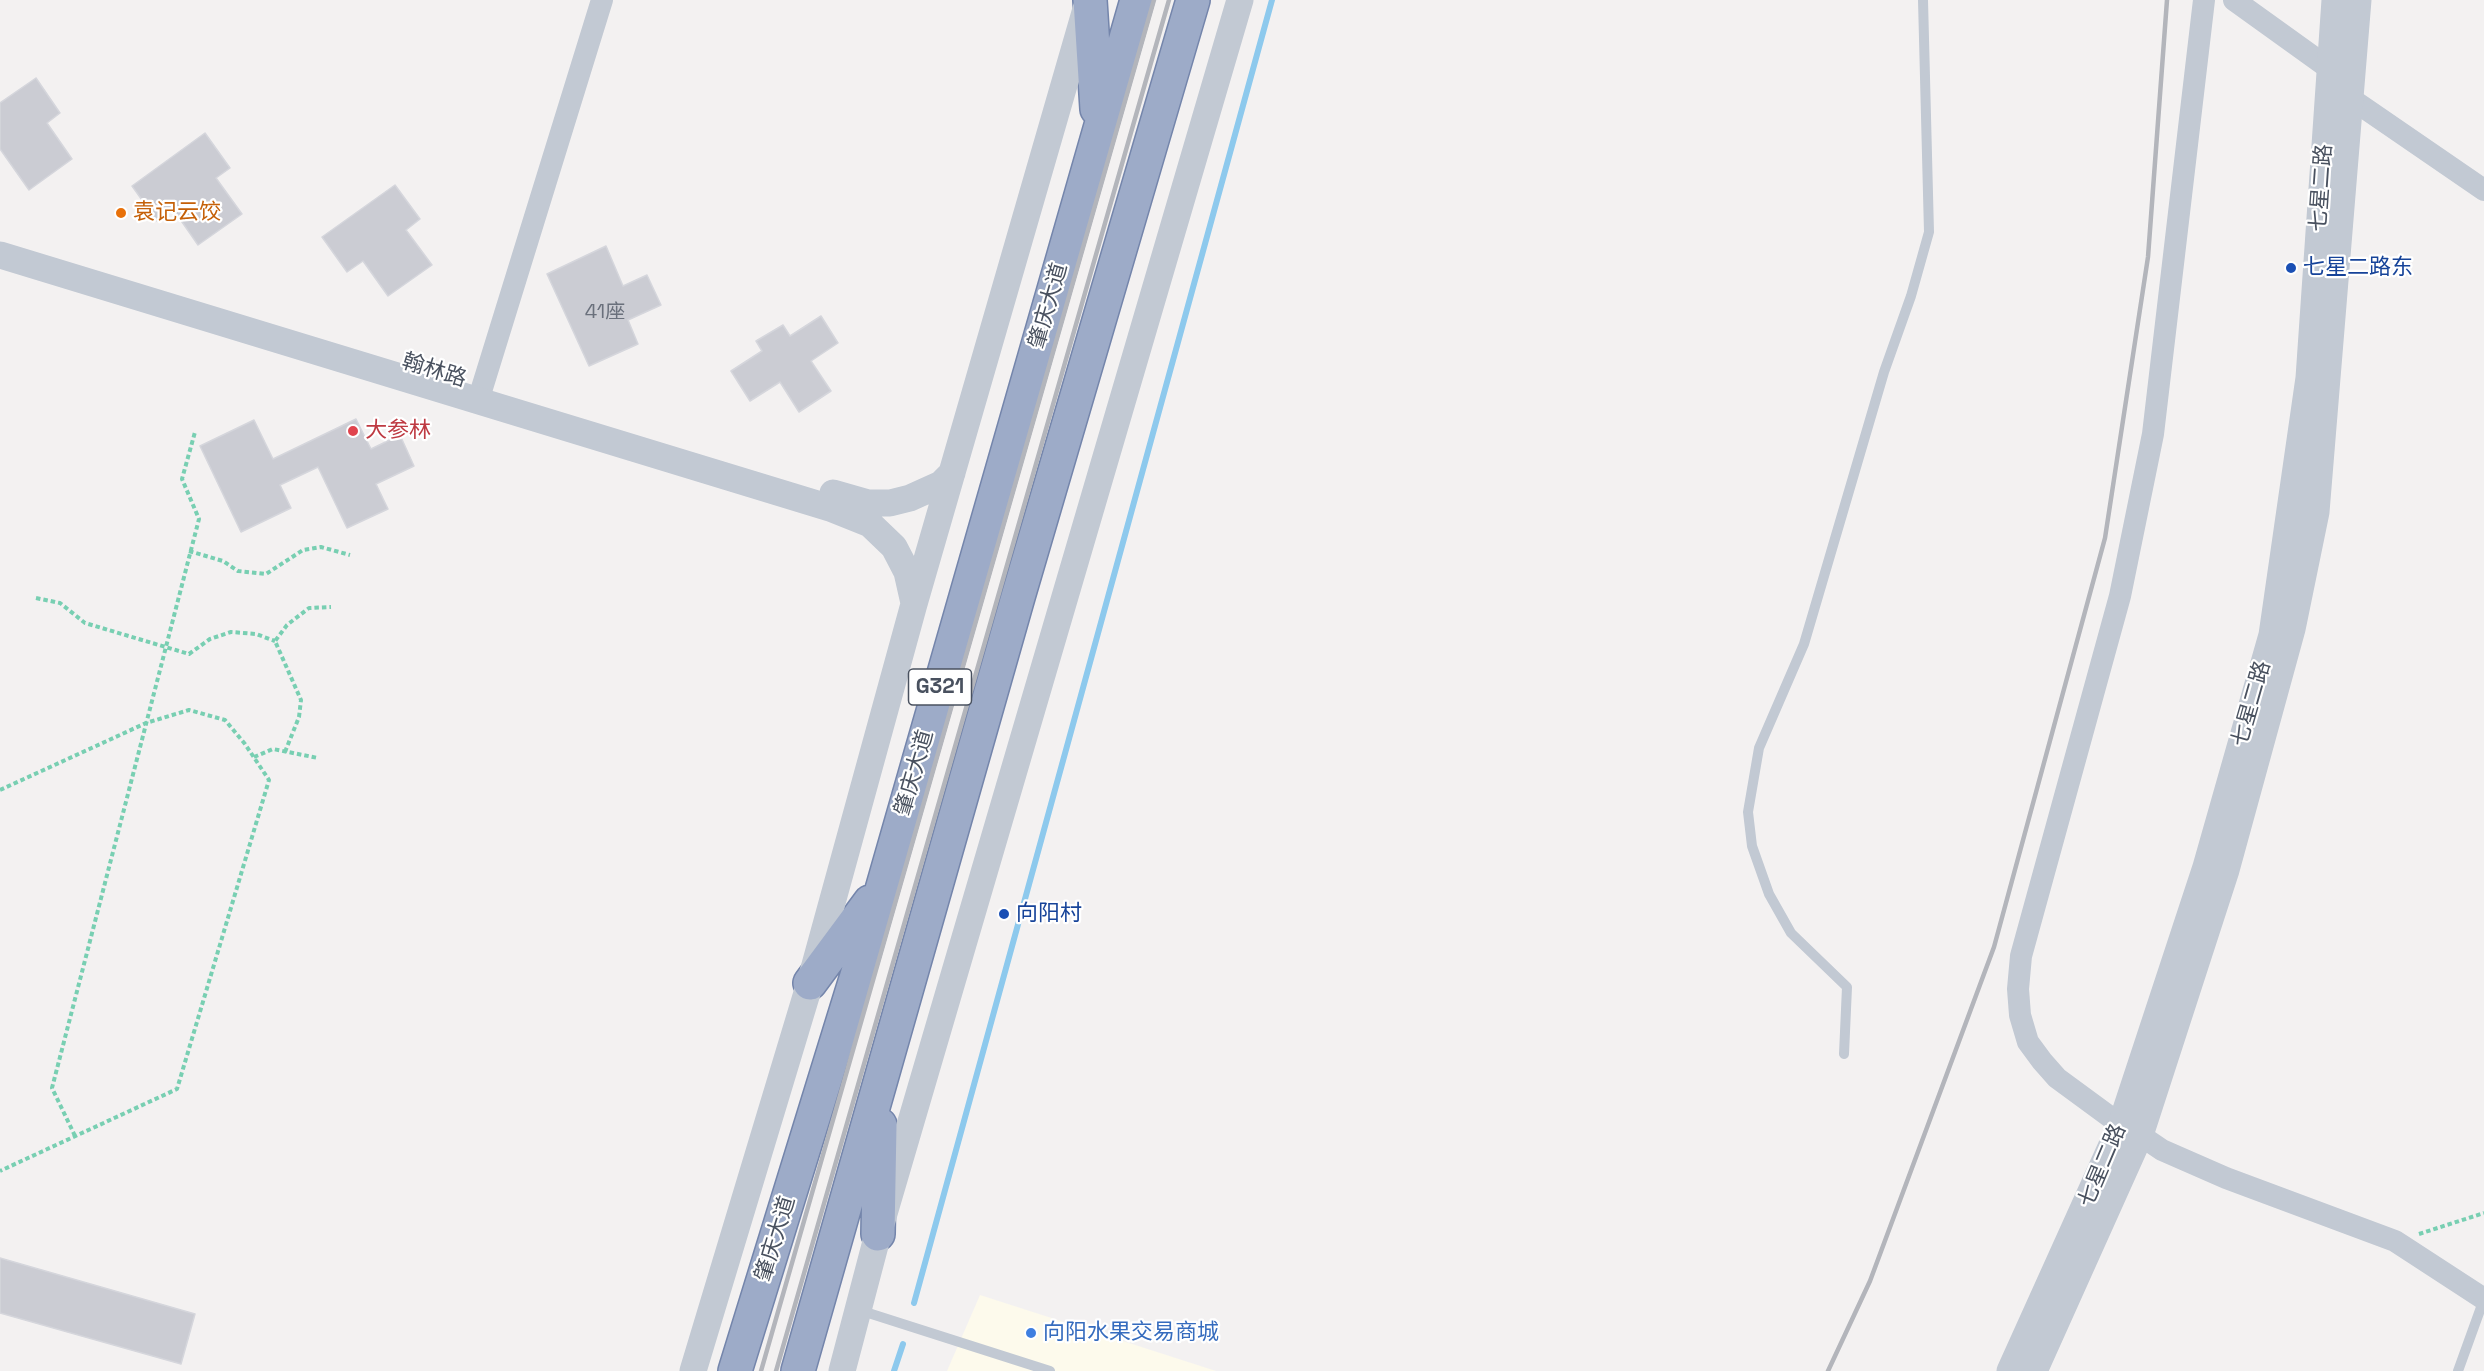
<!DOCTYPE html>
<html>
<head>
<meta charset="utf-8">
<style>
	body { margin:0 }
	canvas { display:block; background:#f3f1f1 }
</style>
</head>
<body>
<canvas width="2484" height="1371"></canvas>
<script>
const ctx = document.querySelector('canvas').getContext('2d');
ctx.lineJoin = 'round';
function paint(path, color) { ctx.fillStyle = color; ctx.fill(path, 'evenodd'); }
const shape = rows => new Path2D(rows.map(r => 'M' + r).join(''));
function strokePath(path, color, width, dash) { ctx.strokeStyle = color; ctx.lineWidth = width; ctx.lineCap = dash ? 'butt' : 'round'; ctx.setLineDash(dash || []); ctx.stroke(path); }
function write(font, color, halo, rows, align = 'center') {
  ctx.font = font + ' "Space Grotesk","Noto Sans SC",sans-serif'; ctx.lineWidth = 4.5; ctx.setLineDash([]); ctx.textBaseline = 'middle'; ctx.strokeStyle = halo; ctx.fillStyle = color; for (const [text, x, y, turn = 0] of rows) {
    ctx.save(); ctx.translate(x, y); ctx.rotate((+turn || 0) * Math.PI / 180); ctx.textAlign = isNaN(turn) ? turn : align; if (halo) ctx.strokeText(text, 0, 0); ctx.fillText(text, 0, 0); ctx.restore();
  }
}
paint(shape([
	[980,1295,1216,1371,947,1371]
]), '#fdfaec');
strokePath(shape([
	[914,1303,1272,0],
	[894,1371,903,1344]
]), '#8dc9ed', 6);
const building = shape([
	[36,78,60,113,47,123,72,159,29,190,0,149,0,103,36,78],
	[205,133,230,168,216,178,242,214,198,245,173,209,157,221,132,186,205,133],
	[395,185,420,219,406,230,432,265,388,296,363,261,347,272,322,237,395,185],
	[606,246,623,286,647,275,661,305,628,320,638,344,589,366,547,274,606,246],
	[821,316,838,343,811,361,831,391,799,412,780,382,750,401,731,371,762,351,756,341,783,325,790,336,821,316],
	[356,419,371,449,400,435,414,466,376,484,388,509,347,528,318,467,280,485,291,508,241,532,200,446,254,420,273,459,356,419],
	[0,1258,195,1314,181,1364,0,1313,0,1258]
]);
paint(building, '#cbccd3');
strokePath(building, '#d5d6dc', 1.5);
const trunk = shape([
	[1090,0,1097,109],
	[810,983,870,902],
	[878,1234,880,1125],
	[735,1371,863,956,1137,0],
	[798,1371,1018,597,1193,0]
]);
strokePath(trunk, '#7485ab', 36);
strokePath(shape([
	[189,551,223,561,238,571,266,574,303,550,321,547,350,555],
	[36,598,60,603,85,623,189,654,210,639,231,632,256,634,275,641],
	[285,752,299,717,301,700,275,641,287,625,309,608,331,607],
	[254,757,273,749,318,758],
	[0,790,146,723,189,710,225,720,245,744,269,780,177,1089,0,1171],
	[75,1136,52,1088,199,519,182,479,195,432],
	[2419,1234,2484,1213]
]), '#78cfb2', 4, [4.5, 3]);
strokePath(shape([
	[1844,1054,1847,987,1791,933,1769,894,1752,846,1748,812,1759,748,1804,644,1884,372,1911,296,1929,232,1923,0],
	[859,1310,1050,1371],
	[2458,1371,2484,1299]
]), '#c2c9d3', 10);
strokePath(shape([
	[2234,0,2330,69],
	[2350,98,2484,190],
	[478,401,602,0],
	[2121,1125,2057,1078,2042,1061,2028,1042,2020,1015,2018,989,2021,956,2120,596,2153,434,2204,0],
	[2140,1135,2162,1150,2226,1178,2395,1241,2484,1299]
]), '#c2c9d3', 22);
strokePath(shape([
	[0,255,830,508,870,524,894,547,907,572,914,603],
	[833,493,868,503,890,503,910,498,941,484,952,473],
	[693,1371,810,983,914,604,1086,9],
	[842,1371,878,1234,1240,0],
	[2010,1371,2121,1125,2206,867,2272,635,2309,378,2335,0],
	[2034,1371,2140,1135,2226,870,2292,629,2316,512,2358,0]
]), '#c2c9d3', 27);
strokePath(trunk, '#9dabc8', 33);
strokePath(shape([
	[761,1371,1154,0],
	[776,1371,1169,0],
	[1828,1371,1870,1281,1994,947,2105,538,2148,257,2167,0]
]), '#b3b5bb', 4.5);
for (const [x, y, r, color] of [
	[121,213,6,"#e8710a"],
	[2291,268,6,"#1a4fb4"],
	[353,431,6,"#e0444e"],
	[1004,914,6,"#1a4fb4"],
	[1031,1333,6,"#3f7fe0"]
]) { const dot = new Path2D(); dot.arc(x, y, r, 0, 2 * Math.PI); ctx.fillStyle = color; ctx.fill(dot); strokePath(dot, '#fff', 2); }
write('20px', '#6a707c', null, [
	["41座",605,313]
]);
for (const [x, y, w] of [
	[940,687,63]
]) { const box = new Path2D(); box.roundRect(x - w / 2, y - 18, w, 36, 4.5); ctx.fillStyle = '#fff'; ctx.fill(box); strokePath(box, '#49515f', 1.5); }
write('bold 21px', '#49515f', null, [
	["G321",940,687]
]);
write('22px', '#49515f', '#fff', [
	["七星二路",2322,188,-86],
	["肇庆大道",1049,306,-74],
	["翰林路",434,371,17],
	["七星二路",2252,704,-74],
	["肇庆大道",915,773,-74],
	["七星二路",2103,1166,-67],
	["肇庆大道",776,1239,-73]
]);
write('22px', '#c56008', '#fff', [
	["袁记云饺",133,213]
], 'left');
write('22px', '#164399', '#fff', [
	["七星二路东",2303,268],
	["向阳村",1016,914]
], 'left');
write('22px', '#be3a42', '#fff', [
	["大参林",365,431]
], 'left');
write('22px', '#366cbe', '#fff', [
	["向阳水果交易商城",1043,1333]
], 'left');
</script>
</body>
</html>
